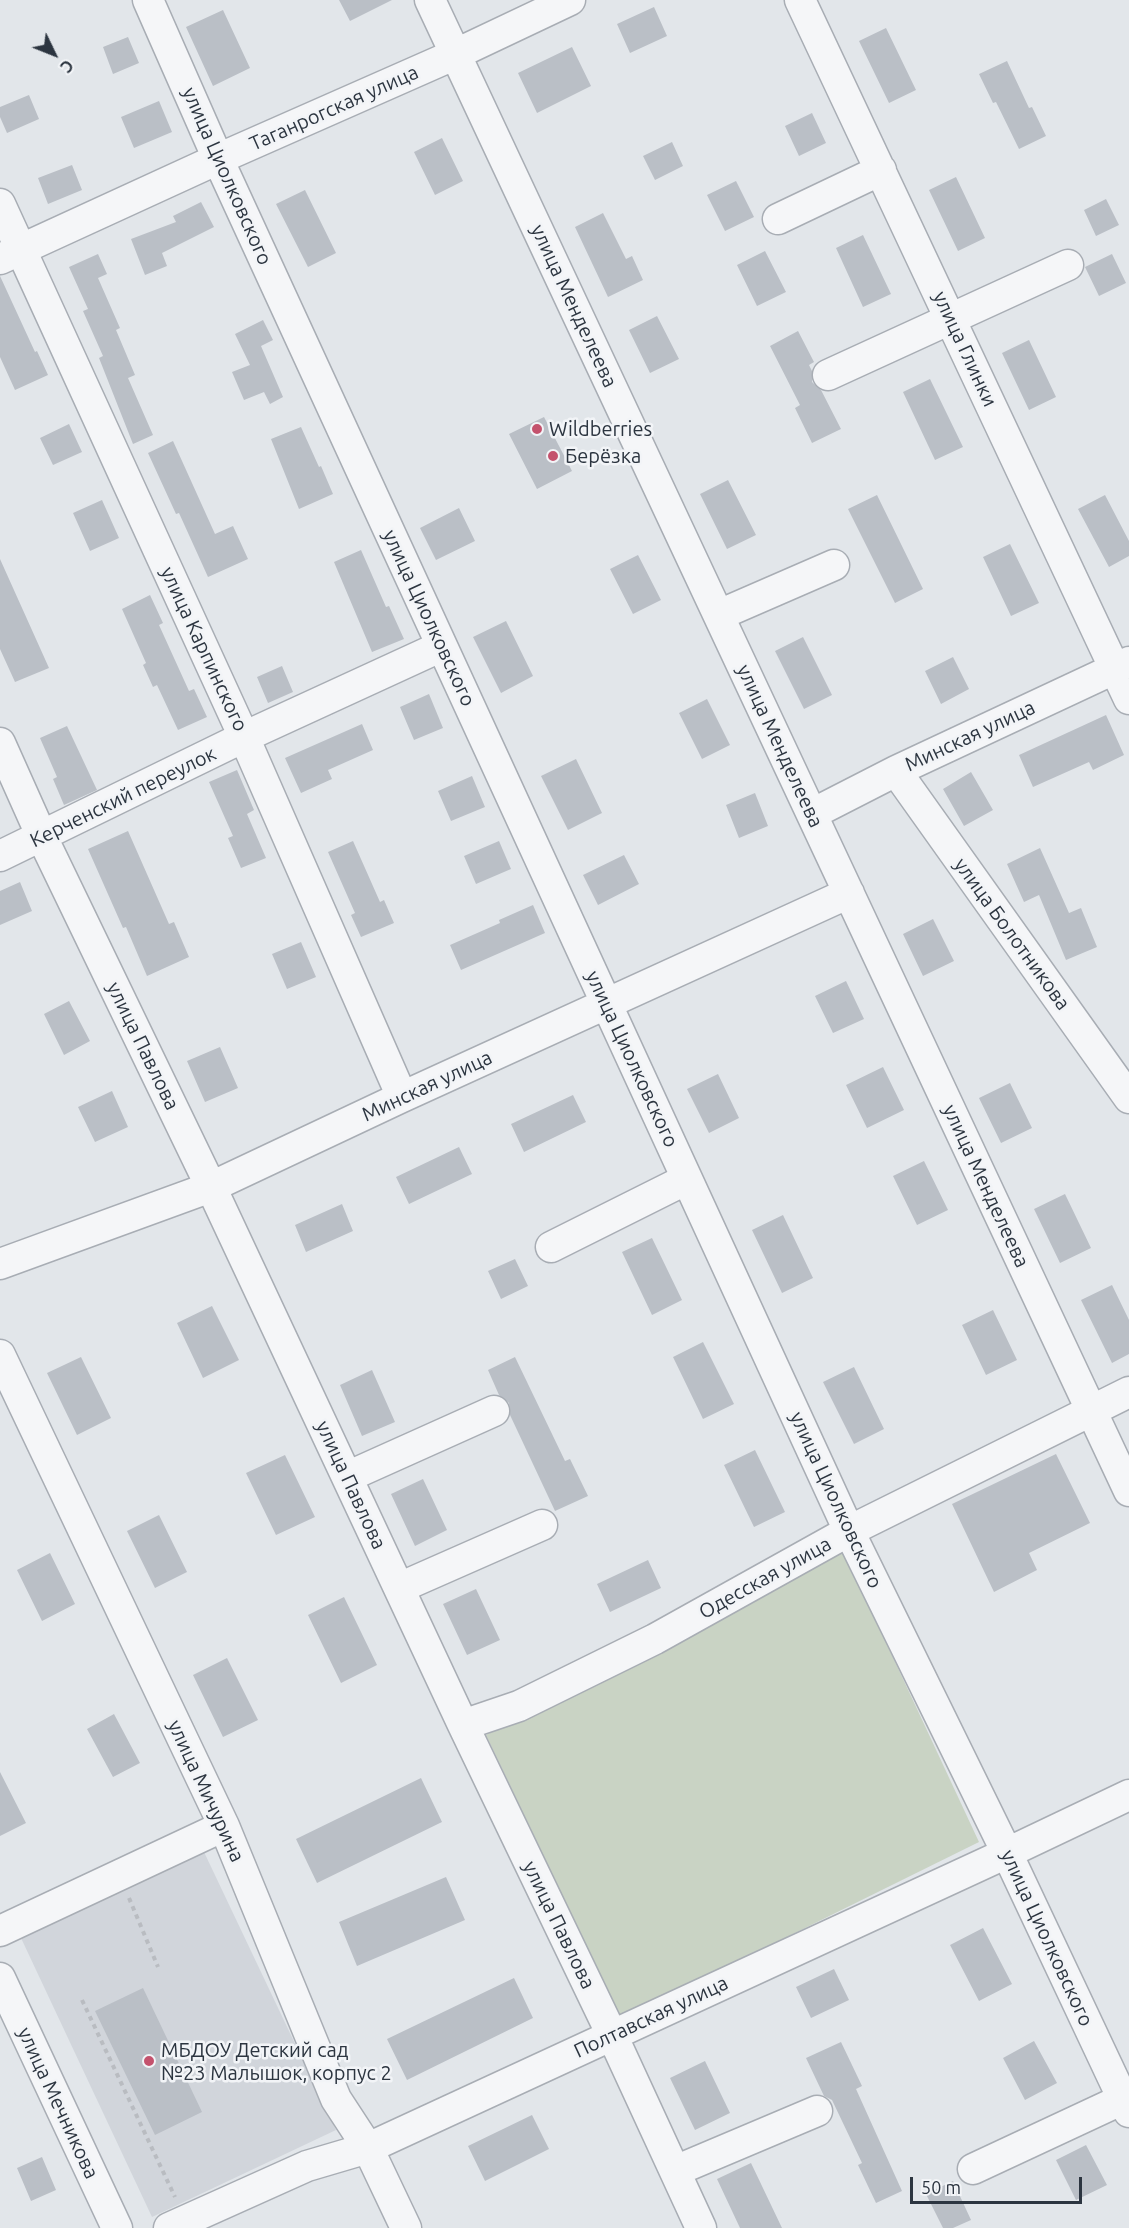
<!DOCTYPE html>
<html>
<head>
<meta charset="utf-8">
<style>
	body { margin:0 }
	#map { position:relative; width:1129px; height:2228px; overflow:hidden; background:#e2e6ea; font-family:Ubuntu,sans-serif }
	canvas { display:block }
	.north { position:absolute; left:24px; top:24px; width:60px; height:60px; -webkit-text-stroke:4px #f2f4f7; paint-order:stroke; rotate:133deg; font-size:16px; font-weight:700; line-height:24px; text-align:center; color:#2c3540 }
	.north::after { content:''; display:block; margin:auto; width:21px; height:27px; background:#2c3540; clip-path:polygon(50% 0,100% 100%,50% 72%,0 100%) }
	.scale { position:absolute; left:910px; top:2177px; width:172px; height:27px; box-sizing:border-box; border:3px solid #2c3540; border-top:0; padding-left:8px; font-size:18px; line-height:21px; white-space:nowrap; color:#2c3540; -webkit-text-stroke:4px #f2f4f7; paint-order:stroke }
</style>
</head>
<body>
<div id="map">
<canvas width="1129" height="2228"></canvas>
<div class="north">С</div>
<div class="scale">50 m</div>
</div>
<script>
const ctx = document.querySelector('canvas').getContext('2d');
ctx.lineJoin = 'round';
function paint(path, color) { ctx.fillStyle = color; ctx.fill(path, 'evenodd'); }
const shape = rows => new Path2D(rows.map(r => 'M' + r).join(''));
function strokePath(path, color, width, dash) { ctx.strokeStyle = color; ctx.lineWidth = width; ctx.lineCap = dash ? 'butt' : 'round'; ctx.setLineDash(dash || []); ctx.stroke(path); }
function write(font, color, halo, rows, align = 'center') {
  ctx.font = font + ' Ubuntu,sans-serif'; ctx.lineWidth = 5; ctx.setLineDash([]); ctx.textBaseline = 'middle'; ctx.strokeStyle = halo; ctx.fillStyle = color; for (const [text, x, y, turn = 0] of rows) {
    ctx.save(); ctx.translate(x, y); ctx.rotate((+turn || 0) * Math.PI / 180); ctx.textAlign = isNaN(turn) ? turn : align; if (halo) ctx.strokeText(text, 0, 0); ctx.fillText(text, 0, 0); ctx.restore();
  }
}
paint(shape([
	[204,1852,336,2130,152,2217,21,1938]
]), '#d1d5db');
paint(shape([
	[842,1548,979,1842,621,2019,486,1735]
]), '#c9d3c4');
paint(shape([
	[339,0,392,0,350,21],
	[654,7,667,36,630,53,617,24],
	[223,10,250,68,213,86,186,27],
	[886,28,916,90,889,103,859,41],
	[128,37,139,63,113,74,103,47],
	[572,47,591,86,537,113,518,73],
	[1007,61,1029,108,1032,107,1046,136,1019,149,996,102,993,103,979,74],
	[29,95,39,119,7,133,0,117,0,107],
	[159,101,172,132,134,148,121,117],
	[812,113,826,143,799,156,785,126],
	[442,138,463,181,435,195,414,152],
	[672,142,683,166,655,180,643,156],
	[72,165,82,190,48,204,38,178],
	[956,177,985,238,958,251,929,190],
	[736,181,754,217,725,231,707,195],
	[305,190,336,253,308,267,276,204],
	[1106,199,1119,225,1096,236,1084,210],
	[201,202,214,227,162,253,167,266,145,275,131,239,176,222,173,216],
	[603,213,626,259,632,256,643,280,608,297,575,227],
	[863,235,891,294,863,307,836,248],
	[765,251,786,292,757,306,737,265],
	[98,254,107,274,98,278,120,328,116,330,135,375,128,378,153,435,133,444,99,358,103,356,83,311,88,309,69,267],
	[1112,254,1126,283,1099,296,1085,267],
	[0,276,35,352,37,351,48,375,15,390,0,357],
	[657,316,679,359,650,373,629,330],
	[263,320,273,340,261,346,283,397,270,404,264,392,244,400,232,372,250,365,235,334],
	[798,331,814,362,809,365,812,371,812,382,821,390,841,429,812,443,795,408,800,405,770,346],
	[1029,340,1056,397,1029,410,1002,353],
	[930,379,963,447,935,460,903,392],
	[544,417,572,471,537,489,509,434],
	[69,424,82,452,53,465,40,438],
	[301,427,319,467,321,466,333,494,299,509,271,439],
	[173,441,215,534,233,526,248,559,208,577,179,513,176,514,148,453],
	[728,480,756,535,727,549,700,494],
	[877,495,923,589,895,603,848,509],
	[1105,495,1129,541,1129,556,1109,567,1078,509],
	[102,500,119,538,90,551,73,513],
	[459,508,475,541,436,560,420,528],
	[1010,544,1039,603,1011,616,983,557],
	[361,550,386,607,389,606,404,639,372,652,334,562],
	[638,555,661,600,633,614,610,569],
	[0,559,49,668,15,682,0,649],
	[150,595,163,623,159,625,189,691,194,689,207,717,178,730,157,685,153,687,143,665,146,663,122,609],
	[506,621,533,676,501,693,473,637],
	[803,637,832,695,804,709,775,651],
	[953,657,969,689,941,704,925,671],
	[282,666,293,692,268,703,257,677],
	[429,694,443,728,414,740,400,707],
	[707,699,730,745,702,759,679,713],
	[1106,715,1124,755,1093,770,1089,762,1033,787,1019,755],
	[362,724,373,750,328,770,332,779,301,793,285,758],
	[67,726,97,790,64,805,53,779,57,777,40,738],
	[576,759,602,813,568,830,541,776],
	[237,770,254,810,247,814,266,858,241,868,228,838,233,836,209,782],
	[971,772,993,810,964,826,943,789],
	[472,776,485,807,451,821,438,791],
	[755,793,768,826,739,838,726,805],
	[128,831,169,924,174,922,189,957,147,976,126,927,123,928,88,849],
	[353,841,380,902,384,900,394,923,361,937,351,915,355,913,328,852],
	[499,841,511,869,476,884,464,856],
	[1040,848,1069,913,1081,908,1097,947,1066,960,1039,895,1024,902,1007,864],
	[624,855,639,884,598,905,583,875],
	[20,882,32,911,0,925,0,891],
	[533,905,545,933,461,970,450,945,500,923,499,920],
	[933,919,954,961,923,976,903,934],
	[301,942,316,977,287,989,272,954],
	[846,981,864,1019,833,1033,815,996],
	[69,1001,90,1041,64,1055,44,1014],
	[220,1047,238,1088,205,1102,187,1061],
	[883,1067,904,1110,867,1128,846,1085],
	[718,1074,739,1118,709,1133,687,1089],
	[1010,1083,1032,1128,1001,1143,979,1098],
	[112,1091,128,1127,95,1142,78,1107],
	[573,1095,586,1122,524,1152,511,1124],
	[459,1147,472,1174,409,1204,396,1177],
	[924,1161,948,1210,917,1225,893,1176],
	[1065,1194,1091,1248,1060,1263,1034,1209],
	[342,1204,353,1231,306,1252,295,1225],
	[783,1215,813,1278,782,1293,752,1230],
	[652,1238,682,1300,652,1315,622,1252],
	[515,1259,528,1286,501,1299,488,1271],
	[1112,1285,1129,1320,1129,1354,1112,1363,1081,1300],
	[212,1306,239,1360,203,1378,177,1323],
	[993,1310,1017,1360,986,1375,962,1325],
	[703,1342,734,1404,703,1419,673,1357],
	[81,1357,111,1418,77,1435,47,1373],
	[515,1357,565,1461,570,1459,588,1496,555,1511,510,1415,509,1403,499,1395,488,1370],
	[854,1367,884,1429,854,1444,823,1382],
	[372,1370,395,1422,362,1436,340,1385],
	[755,1450,785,1512,754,1527,724,1465],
	[1056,1454,1090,1523,1029,1553,1037,1570,994,1592,952,1504],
	[285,1455,315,1517,276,1535,246,1473],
	[423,1479,447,1530,415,1546,391,1494],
	[159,1515,187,1572,155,1588,127,1531],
	[50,1553,75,1604,42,1621,17,1570],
	[648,1560,661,1588,610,1612,597,1584],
	[476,1589,500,1640,467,1655,443,1604],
	[344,1597,377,1665,341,1683,308,1615],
	[227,1658,258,1720,223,1737,193,1675],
	[114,1714,140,1763,113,1777,87,1729],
	[0,1772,26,1823,0,1836],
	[421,1778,442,1822,317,1883,296,1839],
	[446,1877,465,1920,357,1966,339,1922],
	[983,1928,1012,1984,979,2001,950,1945],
	[834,1969,849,2000,811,2018,796,1987],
	[514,1978,533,2018,407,2080,387,2039],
	[143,1988,202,2112,155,2135,95,2011],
	[1034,2041,1057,2083,1025,2100,1003,2058],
	[841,2042,862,2086,856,2089,902,2191,876,2203,858,2165,862,2163,832,2100,824,2096,806,2058],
	[705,2061,730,2113,695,2130,670,2078],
	[532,2115,549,2149,485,2181,468,2146],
	[1086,2145,1107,2185,1076,2200,1056,2160],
	[42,2157,56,2190,31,2201,17,2168],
	[751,2163,782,2228,740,2228,717,2179],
	[953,2181,971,2220,953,2228,943,2228,926,2194]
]), '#babfc6');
const minor = shape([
	[148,0,218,159,849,1531,1007,1853,1129,2112],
	[430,0,1129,1491],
	[800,0,1129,699],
	[0,204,244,737,402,1097],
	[778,219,881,170],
	[0,259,218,159,456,54,570,0],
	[828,375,1068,265],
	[719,615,834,565],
	[0,743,42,837,211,1187,463,1725,612,2035,701,2228],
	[896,771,1129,1098],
	[812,814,896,771,1129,662],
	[0,856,244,737,442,646],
	[551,1247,687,1179],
	[0,1264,211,1187,402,1097,849,893],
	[0,1355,224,1826,336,2099,368,2148,406,2228],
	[347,1477,494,1411],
	[399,1588,542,1525],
	[463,1725,519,1706,655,1639,849,1531,1129,1392],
	[0,1931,224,1826],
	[0,1978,117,2228],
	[973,2169,1123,2099],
	[675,2171,817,2111],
	[169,2228,307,2166,368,2148,1007,1853,1129,1795]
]);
strokePath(minor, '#a8adb4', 33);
strokePath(shape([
	[129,1898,158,1967],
	[82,2000,175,2197]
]), '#b9bcc1', 4, [4.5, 4.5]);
strokePath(minor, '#f5f6f8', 30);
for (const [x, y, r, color] of [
	[537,429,6,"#c4526d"],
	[553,456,6,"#c4526d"],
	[149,2061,6,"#c4526d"]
]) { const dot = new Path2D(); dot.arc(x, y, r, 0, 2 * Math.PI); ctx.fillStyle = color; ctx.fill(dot); strokePath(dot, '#f2f4f7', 2); }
write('20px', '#2c3540', '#f2f4f7', [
	["Таганрогская улица",334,108,-24],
	["улица Циолковского",227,176,66],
	["улица Менделеева",574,306,65],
	["улица Глинки",965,349,65],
	["улица Циолковского",429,618,65],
	["улица Карпинского",204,649,65],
	["Минская улица",970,736,-25],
	["улица Менделеева",780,746,65],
	["Керченский переулок",123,797,-26],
	["улица Болотникова",1012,934,54],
	["улица Павлова",143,1046,64],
	["улица Циолковского",632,1059,65],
	["Минская улица",427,1086,-25],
	["улица Менделеева",986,1186,65],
	["улица Павлова",351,1485,65],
	["улица Циолковского",836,1500,65],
	["Одесская улица",765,1578,-29],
	["улица Мичурина",206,1791,65],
	["улица Павлова",559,1925,64],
	["улица Циолковского",1047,1938,65],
	["Полтавская улица",651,2017,-25],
	["улица Мечникова",58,2103,65]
]);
write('20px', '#2c3540', '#f2f4f7', [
	["Wildberries",549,429],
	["Берёзка",565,456],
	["МБДОУ Детский сад",161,2050],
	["№23 Малышок, корпус 2",161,2073]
], 'left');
</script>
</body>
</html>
